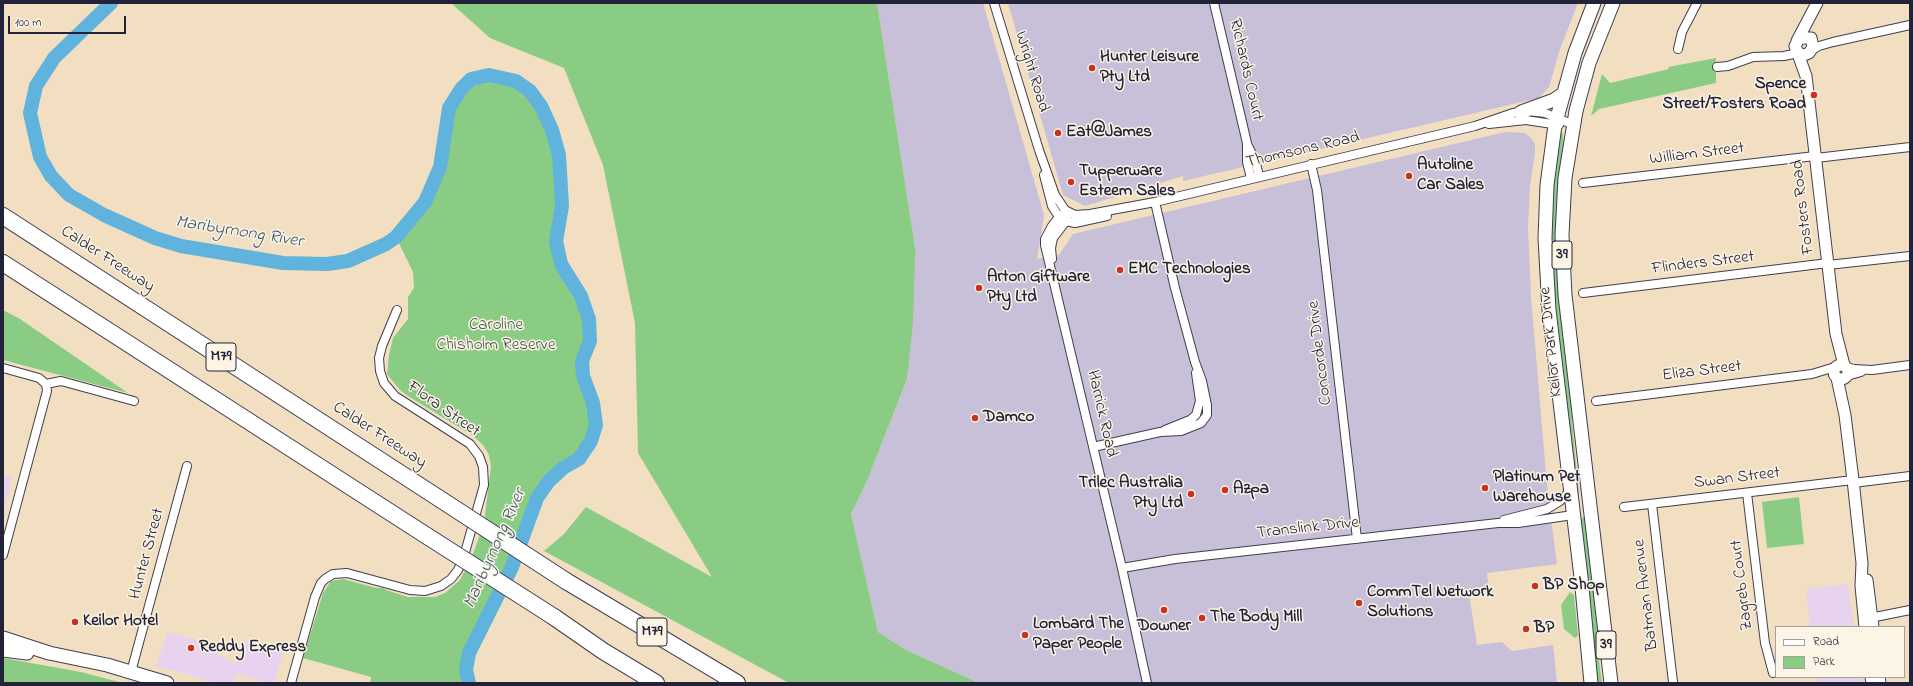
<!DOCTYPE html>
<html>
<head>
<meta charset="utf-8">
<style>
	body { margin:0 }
	#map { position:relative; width:1913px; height:686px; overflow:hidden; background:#f2dec0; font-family:"Indie Flower",sans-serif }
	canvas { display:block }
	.frame { position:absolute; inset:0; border:4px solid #22223b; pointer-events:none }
	.legend { position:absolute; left:1775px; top:626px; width:130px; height:52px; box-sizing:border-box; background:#fcf5e5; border:1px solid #a5a1a1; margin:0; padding:5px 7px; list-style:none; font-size:12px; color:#22223b }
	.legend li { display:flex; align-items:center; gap:8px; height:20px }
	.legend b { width:20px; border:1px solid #a5a1a1 }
	.scale { position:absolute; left:8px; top:16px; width:118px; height:18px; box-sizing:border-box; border:2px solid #22223b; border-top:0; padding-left:5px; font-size:12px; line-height:14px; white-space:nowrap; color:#22223b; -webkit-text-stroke:3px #fcf5e5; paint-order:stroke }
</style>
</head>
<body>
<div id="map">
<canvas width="1913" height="686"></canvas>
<div class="frame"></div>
<ul class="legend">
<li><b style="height:5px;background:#fff"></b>Road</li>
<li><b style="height:11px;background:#8bcc84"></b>Park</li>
</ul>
<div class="scale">100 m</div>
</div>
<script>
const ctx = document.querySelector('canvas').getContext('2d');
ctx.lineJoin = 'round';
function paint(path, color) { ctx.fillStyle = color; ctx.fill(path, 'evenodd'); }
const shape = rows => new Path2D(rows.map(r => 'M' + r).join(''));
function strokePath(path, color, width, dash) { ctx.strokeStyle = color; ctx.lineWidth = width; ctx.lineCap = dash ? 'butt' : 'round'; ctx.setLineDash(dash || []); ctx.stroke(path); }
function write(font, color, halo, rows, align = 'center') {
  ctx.font = font + ' "Indie Flower",sans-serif'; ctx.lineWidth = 3; ctx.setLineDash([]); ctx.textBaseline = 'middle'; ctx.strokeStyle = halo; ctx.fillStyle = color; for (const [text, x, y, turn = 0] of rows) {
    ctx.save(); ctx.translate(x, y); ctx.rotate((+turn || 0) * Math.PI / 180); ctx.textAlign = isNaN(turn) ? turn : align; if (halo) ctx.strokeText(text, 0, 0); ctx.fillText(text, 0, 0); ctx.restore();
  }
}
paint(shape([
	[3,475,12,478,3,514],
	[1848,584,1854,627,1810,627,1806,589],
	[168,632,221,647,218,656,238,663,245,641,282,650,283,652,274,683,268,683,236,674,233,683,218,683,156,666],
	[1816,677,1860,677,1860,679,1864,679,1864,683,1817,683]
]), '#e7d2ef');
paint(shape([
	[877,3,983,3,1044,215,1037,259,1059,255,1073,234,1505,132,1525,133,1531,138,1535,144,1535,153,1530,186,1528,228,1531,297,1548,497,1557,564,1487,573,1489,591,1469,594,1477,645,1502,642,1512,651,1553,645,1557,683,979,683,906,650,878,632,851,514,867,481,907,379,915,254,916,254],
	[1008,3,1578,3,1559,52,1549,87,1539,98,1183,181,1183,176,1085,206,1063,195]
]), '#c8bfd8');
paint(shape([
	[451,3,877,3,916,254,915,255,913,322,907,379,867,481,851,514,878,632,906,650,979,683,789,683,544,551,564,534,586,507,712,577,638,453,635,323,603,165,564,68,490,38],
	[1716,58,1716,83,1599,109,1591,116,1602,74,1610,83,1669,69,1668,67],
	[489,75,516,81,530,91,541,106,552,130,559,155,562,206,556,241,561,264,581,296,589,319,590,341,582,361,583,376,593,403,596,425,591,441,579,459,563,468,549,481,537,498,512,567,469,653,466,670,469,683,370,683,371,677,303,658,323,593,331,581,343,579,376,588,383,588,386,590,408,597,435,597,445,593,460,580,473,554,484,523,491,467,489,455,483,445,472,435,408,396,400,390,387,374,389,355,393,338,408,319,408,297,414,288,413,272,396,237,425,202,440,167,449,108,461,89,471,79],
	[1560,130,1563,134,1564,148,1572,423,1579,494,1578,501,1552,293,1550,207],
	[3,310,20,319,128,393,3,360],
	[1799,497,1804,544,1767,548,1762,502],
	[1585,516,1598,624,1598,653,1602,683,1597,683,1579,521],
	[1570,592,1574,595,1578,636,1575,638,1564,629,1561,605],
	[3,658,81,672,123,683,6,683,3,682]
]), '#8bcc84');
strokePath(shape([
	[111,3,54,58,36,86,30,113,40,157,51,176,69,195,104,215,155,238,181,246,283,263,327,264,348,261,386,244,396,237,425,202,440,167,449,108,461,89,471,79,489,75,516,81,530,91,541,106,552,130,559,155,562,206,556,241,561,264,581,296,589,319,590,341,582,361,583,376,593,403,596,425,591,441,579,459,563,468,549,481,537,498,512,567,469,653,466,670,469,683]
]), '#60b3dc', 14);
const minor = shape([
	[994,3,1039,150,1055,195,1065,210,1075,215,1090,214,1155,202,1475,126,1513,113,1528,111,1545,113,1574,125],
	[1214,3,1247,143,1247,162,1251,178],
	[1678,49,1682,32,1697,3],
	[1812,50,1819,46,1833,42,1910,25],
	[1717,67,1728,66,1753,57,1784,56,1798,53],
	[1489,124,1526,120,1559,125],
	[1248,146,1255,160,1259,176],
	[1816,158,1910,147],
	[1311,164,1317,190,1357,539],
	[1044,175,1052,206,1061,220,1075,223,1107,216],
	[1583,183,1815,156],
	[1067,211,1059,217,1052,226,1045,239,1045,245,1122,568,1147,683],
	[1052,259,1051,248,1053,238,1066,221,1067,217],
	[1828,265,1910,256],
	[1583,293,1828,263],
	[1846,367,1854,369,1872,370,1910,365],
	[3,368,39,378,46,384,47,391,3,555],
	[1847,376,1861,372],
	[46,384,61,381,134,401],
	[1596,401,1812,374,1835,367],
	[1165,430,1190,420,1196,415,1200,401,1196,373],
	[1093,447,1160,432,1181,431,1201,423,1207,415,1207,405,1202,381,1195,362,1175,288,1155,202],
	[1853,483,1910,476],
	[1747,493,1765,643,1773,673],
	[1652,504,1673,682],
	[1624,507,1853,480],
	[1504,520,1547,509,1560,501,1570,491],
	[1122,568,1175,559,1498,523,1518,523,1573,515],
	[1868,617,1875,617,1910,610],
	[131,672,187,466],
	[291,683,315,597,321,583,325,579,333,574,347,573,410,590,425,591,441,586,451,579,458,570,464,556,484,485,483,467,479,456,470,444,395,396,384,383,380,371,379,358,382,346,397,310]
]);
const tertiary = shape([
	[1804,38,1811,38,1813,47,1809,53,1804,55,1798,53,1795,46,1799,39,1804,38],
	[1797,41,1817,3],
	[1798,54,1806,76,1836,334,1844,365],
	'1834 372a7 7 0 1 1 14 0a7 7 0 1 1-14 0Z',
	[1837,378,1845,415,1853,480,1862,563,1861,586,1865,627],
	[1867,580,1873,627],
	[1871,677,1872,683],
	[1879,677,1880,683]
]);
const primary = shape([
	[1521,112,1554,100,1563,94],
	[3,638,49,653,107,665,167,683],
	[3,650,27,653],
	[1591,683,1581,577,1549,310,1545,238,1547,185,1555,125,1575,53,1594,3],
	[1611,683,1565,295,1562,235,1565,178,1576,111,1589,63,1613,3]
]);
const motorway = shape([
	[3,216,440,499],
	[3,263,427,536],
	[566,581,737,683],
	[554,617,603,651,656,683]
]);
strokePath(minor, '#413e4f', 10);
strokePath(tertiary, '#413e4f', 13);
strokePath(primary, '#413e4f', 15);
strokePath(motorway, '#413e4f', 18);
strokePath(minor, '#fff', 8);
strokePath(tertiary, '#fff', 11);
strokePath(primary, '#fff', 13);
strokePath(motorway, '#fff', 16);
const motorwayBridge = shape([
	[440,499,566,581],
	[427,536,554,617]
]);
strokePath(motorwayBridge, '#413e4f', 18, []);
strokePath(motorwayBridge, '#fff', 16);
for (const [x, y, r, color] of [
	[1092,68,4,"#c8321e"],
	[1814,95,4,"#c8321e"],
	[1058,133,4,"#c8321e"],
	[1409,176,4,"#c8321e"],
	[1071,182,4,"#c8321e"],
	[1120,270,4,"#c8321e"],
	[979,288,4,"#c8321e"],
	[975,418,4,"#c8321e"],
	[1485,488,4,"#c8321e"],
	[1225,490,4,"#c8321e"],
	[1191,494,4,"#c8321e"],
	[1535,586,4,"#c8321e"],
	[1359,603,4,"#c8321e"],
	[1164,610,4,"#c8321e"],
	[1202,618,4,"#c8321e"],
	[75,622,4,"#c8321e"],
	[1526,629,4,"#c8321e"],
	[1025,635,4,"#c8321e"],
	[191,648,4,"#c8321e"]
]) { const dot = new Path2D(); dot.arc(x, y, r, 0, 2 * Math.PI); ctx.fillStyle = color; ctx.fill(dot); strokePath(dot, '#fcf5e5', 1.5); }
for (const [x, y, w] of [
	[1562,255,20],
	[221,357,30],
	[652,632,30],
	[1606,645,20]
]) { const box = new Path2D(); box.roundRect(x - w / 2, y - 14, w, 28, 3); ctx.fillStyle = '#fcf5e5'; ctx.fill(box); strokePath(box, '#22223b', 1); }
write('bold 16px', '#22223b', null, [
	["39",1562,255],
	["M79",221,357],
	["M79",652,632],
	["39",1606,645]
]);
write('bold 17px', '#22223b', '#fcf5e5', [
	["Hunter Leisure",1100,58],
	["Pty Ltd",1100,78],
	["Spence",1806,85,"right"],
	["Street/Fosters Road",1806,105,"right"],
	["Eat@James",1066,133],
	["Autoline",1417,166],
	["Car Sales",1417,186],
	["Tupperware",1079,172],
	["Esteem Sales",1079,192],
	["EMC Technologies",1128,270],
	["Arton Giftware",987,278],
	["Pty Ltd",987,298],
	["Damco",983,418],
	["Platinum Pet",1493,478],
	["Warehouse",1493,498],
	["Trilec Australia",1183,484,"right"],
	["Pty Ltd",1183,504,"right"],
	["Azpa",1233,490],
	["BP Shop",1543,586],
	["CommTel Network",1367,593],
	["Solutions",1367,613],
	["The Body Mill",1210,618],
	["Keilor Hotel",83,622],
	["Lombard The",1033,625],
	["Paper People",1033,645],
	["Downer",1164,627,"center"],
	["BP",1534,629],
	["Reddy Express",199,648]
], 'left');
write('17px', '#22223b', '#fcf5e5', [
	["Richards Court",1245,70,77],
	["Wright Road",1031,72,73],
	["Thomsons Road",1303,151,-13],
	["William Street",1697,155,-7],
	["Fosters Road",1804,207,-97],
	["Calder Freeway",107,260,33],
	["Flinders Street",1703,264,-7],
	["Keilor Park Drive",1552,342,-96],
	["Concorde Drive",1321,353,-97],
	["Eliza Street",1702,372,-7],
	["Flora Street",443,410,35],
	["Harrick Road",1101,414,77],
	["Calder Freeway",379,436,33],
	["Swan Street",1737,479,-7],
	["Translink Drive",1308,529,-6],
	["Hunter Street",148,554,-75],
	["Zagreb Court",1743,585,-97],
	["Batman Avenue",1647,595,-97]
]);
write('17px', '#425551', '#fcf5e5', [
	["Caroline",496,326],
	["Chisholm Reserve",496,346]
]);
write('italic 18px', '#385573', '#fcf5e5', [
	["Maribyrnong River",239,233,9],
	["Maribyrnong River",496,549,-66]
]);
</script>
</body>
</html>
